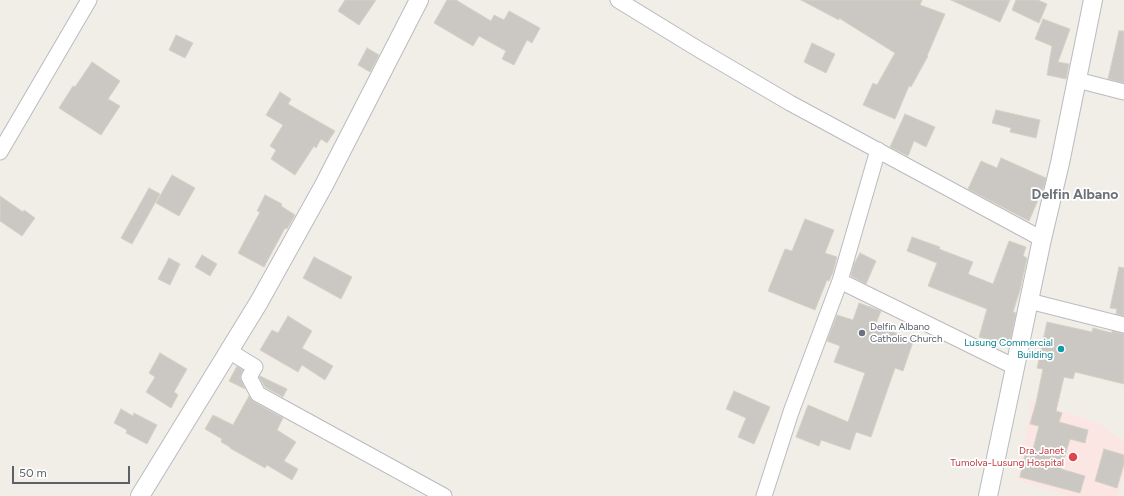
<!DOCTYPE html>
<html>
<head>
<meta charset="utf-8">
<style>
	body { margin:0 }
	#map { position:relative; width:1124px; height:496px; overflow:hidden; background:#f0eee6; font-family:Figtree,sans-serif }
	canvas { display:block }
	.scale { position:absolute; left:12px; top:466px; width:118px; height:18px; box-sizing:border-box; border:2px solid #5d6167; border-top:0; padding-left:5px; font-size:12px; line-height:14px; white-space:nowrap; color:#5d6167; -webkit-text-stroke:3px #fff; paint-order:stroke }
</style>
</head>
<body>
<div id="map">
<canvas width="1124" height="496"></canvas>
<div class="scale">50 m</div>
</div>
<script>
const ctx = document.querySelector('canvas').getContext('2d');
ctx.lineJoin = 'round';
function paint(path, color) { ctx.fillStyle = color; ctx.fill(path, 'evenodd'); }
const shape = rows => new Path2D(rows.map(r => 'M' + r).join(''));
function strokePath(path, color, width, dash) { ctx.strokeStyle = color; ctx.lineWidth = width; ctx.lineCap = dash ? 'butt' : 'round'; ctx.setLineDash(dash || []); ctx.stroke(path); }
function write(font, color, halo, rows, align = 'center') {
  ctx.font = font + ' Figtree,sans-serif'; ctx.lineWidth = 3.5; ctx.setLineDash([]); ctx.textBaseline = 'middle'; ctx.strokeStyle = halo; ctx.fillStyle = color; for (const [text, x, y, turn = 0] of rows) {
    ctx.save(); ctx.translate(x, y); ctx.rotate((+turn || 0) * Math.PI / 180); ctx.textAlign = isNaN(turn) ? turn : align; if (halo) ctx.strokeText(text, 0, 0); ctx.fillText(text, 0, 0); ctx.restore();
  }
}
paint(shape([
	[1032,401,1099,423,1124,442,1124,472,1118,496,1071,496,1017,480]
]), '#fce6e3');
const building = shape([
	[345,0,376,0,359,25,338,11,345,0],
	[447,0,456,0,491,21,494,15,504,20,509,11,540,28,532,43,527,40,514,65,502,59,506,51,479,36,473,46,434,23,447,0],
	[801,0,922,0,920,5,945,14,927,56,928,56,911,87,909,86,895,119,863,105,873,83,877,85,895,53,839,18,839,20,801,0],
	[951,0,1010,0,1000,22,951,0],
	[1016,0,1038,0,1047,4,1039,23,1012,10,1016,0],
	[1043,19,1070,29,1058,62,1069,64,1066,79,1047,75,1052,46,1035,39,1043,19],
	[1119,31,1124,31,1124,83,1108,79,1119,31],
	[176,35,193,43,185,58,169,50,176,35],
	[812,43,835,54,826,73,804,62,812,43],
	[367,48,379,55,370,72,358,65,367,48],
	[92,62,120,81,108,99,120,106,101,135,59,108,73,86,75,87,92,62],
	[280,92,291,99,288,104,335,131,327,143,321,139,316,148,314,146,295,175,271,159,276,150,270,146,283,125,266,115,280,92],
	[996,110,1040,120,1036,138,1010,132,1011,128,992,123,996,110],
	[905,114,935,127,926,147,914,141,908,156,890,147,905,114],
	[1001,158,1046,178,1044,186,1029,221,968,189,981,161,997,168,1001,158],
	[172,175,195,188,179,216,156,203,172,175],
	[149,188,160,194,132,244,121,238,149,188],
	[265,195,282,204,281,206,295,215,287,229,285,228,264,267,238,253,260,212,257,211,265,195],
	[0,196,23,212,24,210,35,218,22,236,0,221,0,196],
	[805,219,834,230,825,253,837,257,833,272,829,281,827,280,815,310,768,291,785,249,792,251,805,219],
	[912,237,940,247,939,249,973,262,968,274,993,284,1009,241,1026,247,1023,256,1027,258,1020,290,1013,312,1016,313,1009,347,990,342,990,340,979,337,987,309,928,286,937,263,907,251,912,237],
	[860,253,876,261,866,284,851,276,854,264,860,253],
	[202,255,217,264,210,276,195,267,202,255],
	[314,257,352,277,341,299,303,278,314,257],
	[169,258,180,264,170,285,158,279,169,258],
	[1119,267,1124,268,1124,316,1116,314,1117,309,1110,308,1119,267],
	[859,303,881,311,875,326,914,339,903,371,895,368,871,437,856,432,850,450,821,440,819,446,796,437,808,405,848,422,865,373,834,362,840,346,827,341,837,315,853,320,859,303],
	[288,316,312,331,302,348,333,366,325,380,302,365,298,372,260,350,272,330,278,333,288,316],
	[1047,322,1092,332,1093,328,1112,333,1112,331,1124,334,1124,384,1075,372,1073,379,1064,377,1056,411,1062,413,1059,422,1088,430,1085,443,1070,439,1061,469,1085,476,1080,493,1020,477,1025,455,1031,457,1039,426,1030,424,1036,403,1043,369,1037,368,1047,322],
	[160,353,187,369,174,392,178,395,171,408,146,392,155,377,149,373,160,353],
	[237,366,243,370,240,377,245,389,229,381,237,366],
	[260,376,287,389,283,397,265,387,259,377,260,376],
	[734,391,770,407,754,444,738,437,746,418,726,409,734,391],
	[249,396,254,402,283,418,277,430,296,442,284,461,298,469,292,480,267,465,265,468,230,448,230,447,221,442,222,439,205,429,213,415,233,425,249,396],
	[121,409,133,416,134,413,157,425,147,444,126,433,127,430,114,423,121,409],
	[1104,449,1124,455,1124,464,1117,488,1095,481,1104,449]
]);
paint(building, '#cbc8c3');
strokePath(building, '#d5d1c4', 1);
const minor = shape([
	[618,0,698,49,790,103,1042,239],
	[1077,80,1124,92],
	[0,152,89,0],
	[840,281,1015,367],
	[1029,301,1124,325],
	[229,351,255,367,249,377,258,394,444,496],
	[764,496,791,412,840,281,878,150]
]);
const tertiary = shape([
	[140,496,259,302,324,185,419,0],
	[988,496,1042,239,1060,163,1093,0]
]);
strokePath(minor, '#b8bbc0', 17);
strokePath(tertiary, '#b8bbc0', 20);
strokePath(minor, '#fff', 15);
strokePath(tertiary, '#fff', 18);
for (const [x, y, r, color] of [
	[862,333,4,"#6b7280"],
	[1061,349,4,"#0f9aa8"],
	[1073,457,5,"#e0444e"]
]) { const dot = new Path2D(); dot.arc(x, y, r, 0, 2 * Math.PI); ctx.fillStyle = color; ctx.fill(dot); strokePath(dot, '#fff', 1.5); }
write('10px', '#5b616d', '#fff', [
	["Delfin Albano",870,327],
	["Catholic Church",870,339]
], 'left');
write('10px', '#0d838f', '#fff', [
	["Lusung Commercial",1053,343],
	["Building",1053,355]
], 'right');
write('10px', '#be3a42', '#fff', [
	["Dra. Janet",1064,451],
	["Tumolva-Lusung Hospital",1064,463]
], 'right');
write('bold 14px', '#6e7379', '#fff', [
	["Delfin Albano",1075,195]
]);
</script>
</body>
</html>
